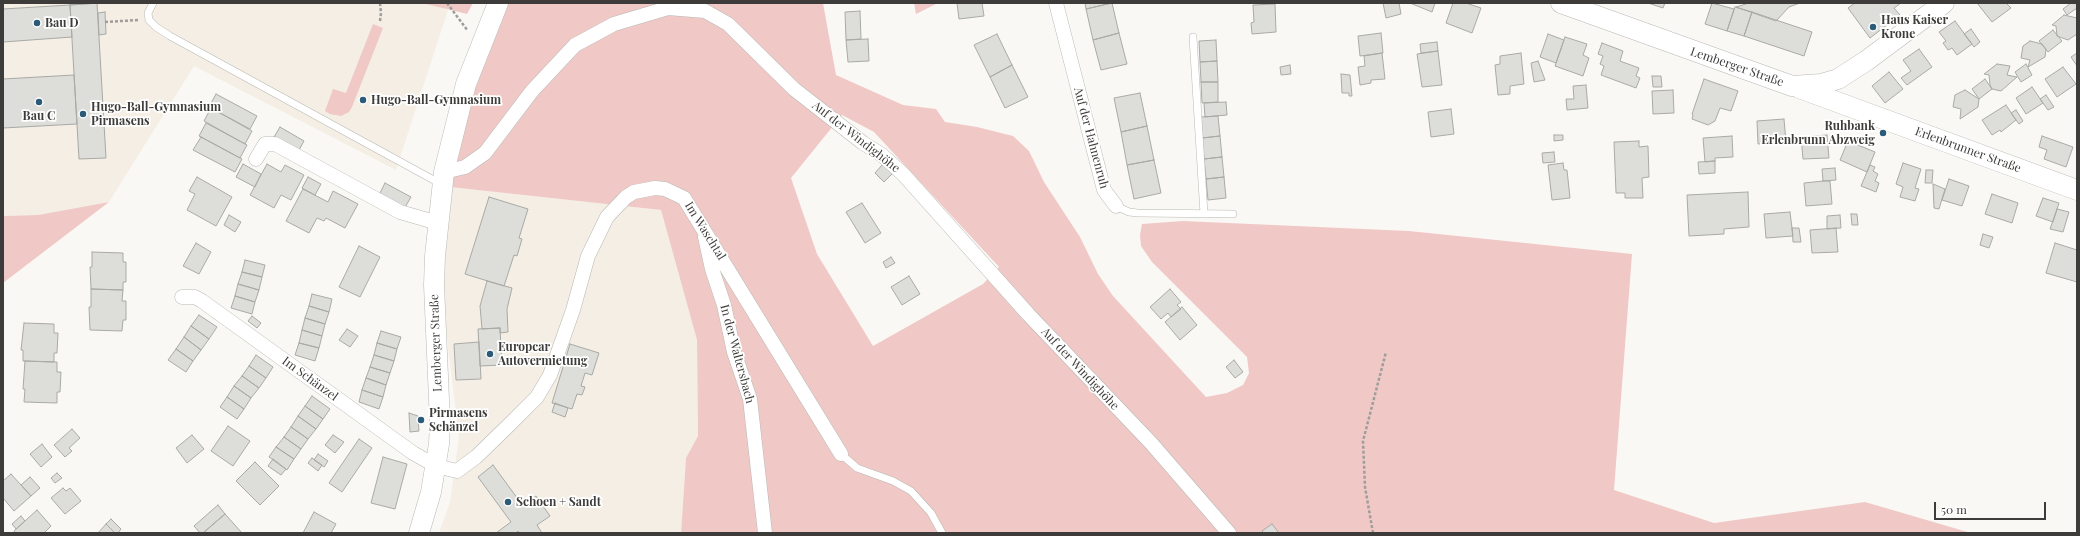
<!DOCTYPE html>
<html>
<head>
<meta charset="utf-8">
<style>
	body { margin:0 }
	#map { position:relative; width:2080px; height:536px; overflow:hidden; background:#faf8f5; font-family:"Playfair Display",serif }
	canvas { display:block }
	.frame { position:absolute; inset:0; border:4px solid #3d3c3a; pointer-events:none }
	.scale { position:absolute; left:1934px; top:502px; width:112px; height:18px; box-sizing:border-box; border:2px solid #3d3c3a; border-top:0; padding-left:5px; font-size:12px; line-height:14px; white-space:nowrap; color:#3d3c3a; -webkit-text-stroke:3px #fff; paint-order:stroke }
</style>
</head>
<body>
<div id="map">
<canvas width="2080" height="536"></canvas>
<div class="frame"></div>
<div class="scale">50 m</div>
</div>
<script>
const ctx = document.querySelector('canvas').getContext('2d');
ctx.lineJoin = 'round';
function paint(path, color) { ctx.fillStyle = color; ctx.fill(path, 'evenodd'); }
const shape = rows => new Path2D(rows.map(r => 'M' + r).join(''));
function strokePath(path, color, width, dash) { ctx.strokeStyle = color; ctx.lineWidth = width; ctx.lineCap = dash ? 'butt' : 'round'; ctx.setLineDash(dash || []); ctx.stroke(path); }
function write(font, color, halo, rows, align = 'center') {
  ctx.font = font + ' "Playfair Display",serif'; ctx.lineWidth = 3.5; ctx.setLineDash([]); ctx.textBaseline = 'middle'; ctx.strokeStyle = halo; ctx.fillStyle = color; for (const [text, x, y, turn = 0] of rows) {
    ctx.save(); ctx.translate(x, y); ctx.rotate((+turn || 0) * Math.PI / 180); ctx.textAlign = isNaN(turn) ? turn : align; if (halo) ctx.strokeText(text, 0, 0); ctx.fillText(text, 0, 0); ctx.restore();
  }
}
paint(shape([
	[3,3,431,3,448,10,396,170,194,66,109,202,38,215,3,216],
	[450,187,661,210,697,340,698,436,686,458,681,533,439,533,450,502,459,437,442,298]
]), '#f4eee4');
paint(shape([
	[422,3,473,3,467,14],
	[508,3,823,3,836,75,903,105,936,109,945,122,977,127,1013,136,1029,151,1044,182,1080,237,1098,274,1113,296,1206,397,1227,393,1243,385,1249,373,1247,357,1152,262,1141,246,1140,235,1142,224,1183,221,1409,231,1632,254,1614,490,1714,523,1865,502,1971,533,681,533,686,458,698,436,697,340,661,210,450,187,490,30],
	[842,115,874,132,999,267,983,284,873,346,817,254,791,178],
	[914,3,938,3,916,14],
	[373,24,383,28,352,107,349,112,341,116,330,114,325,111,333,89,346,93],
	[109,202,3,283,3,216,38,215]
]), '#f0c9c6');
const building = shape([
	[70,3,99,3,70,5,70,3],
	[97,3,106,158,79,159,70,5,97,3],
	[957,3,982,3,984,16,959,19,957,3],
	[1085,3,1112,3,1086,9,1085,3],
	[1112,3,1119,33,1093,40,1086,9,1112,3],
	[1383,3,1399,3,1401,14,1386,18,1383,3],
	[1410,3,1435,3,1432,12,1410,3],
	[1453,3,1466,3,1481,8,1472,33,1446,23,1453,3],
	[1648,3,1665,3,1663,8,1648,3],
	[1712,3,1734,9,1727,31,1705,24,1712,3],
	[1749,3,1800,3,1789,7,1776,21,1736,7,1749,3],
	[1855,3,1901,3,1894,8,1900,15,1870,38,1848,8,1855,3],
	[1977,3,2006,3,2011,8,1992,22,1977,3],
	[2071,3,2076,3,2077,8,2067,15,2063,9,2071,3],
	[1275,4,1276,32,1252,34,1251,23,1254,22,1253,5,1275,4],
	[70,5,72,37,3,42,3,9,70,5],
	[1735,7,1752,12,1744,36,1727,31,1735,7],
	[860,11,861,39,846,40,845,12,860,11],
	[105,12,106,34,99,35,98,13,105,12],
	[1752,12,1812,32,1804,56,1744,36,1752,12],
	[2064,15,2077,18,2077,34,2068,40,2057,36,2056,26,2052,25,2064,15],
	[1955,21,1972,44,1957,55,1952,48,1948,50,1943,43,1946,41,1939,32,1955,21],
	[1971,29,1980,42,1974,47,1964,34,1971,29],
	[2053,30,2062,41,2048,52,2039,41,2053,30],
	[1119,33,1127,64,1101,70,1093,40,1119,33],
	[1381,33,1383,53,1360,56,1358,36,1381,33],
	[997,34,1012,65,990,77,974,45,997,34],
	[1548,34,1564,40,1556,63,1540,57,1548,34],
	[1565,37,1587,44,1583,55,1589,58,1583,76,1555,66,1565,37],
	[868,39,869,61,848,62,846,40,868,39],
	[1216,40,1217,61,1200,62,1199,41,1216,40],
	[2030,41,2042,44,2046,49,2045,57,2028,67,2030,60,2021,58,2023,46,2030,41],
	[1437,42,1438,51,1421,53,1420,44,1437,42],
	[1602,43,1623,51,1620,61,1639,68,1636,76,1640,78,1636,88,1601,75,1604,66,1600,64,1603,56,1598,54,1602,43],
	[1919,49,1932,67,1907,85,1901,78,1911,71,1903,60,1919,49],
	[1438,51,1442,85,1422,87,1417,54,1438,51],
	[1382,53,1385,79,1371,80,1371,83,1360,85,1358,67,1365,66,1364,56,1382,53],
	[1521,53,1524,84,1510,86,1510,94,1498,95,1495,65,1500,64,1500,56,1521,53],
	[2077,53,2077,66,2071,57,2077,53],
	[1217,61,1218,82,1201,82,1200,62,1217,61],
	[1538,61,1545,80,1534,82,1531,63,1538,61],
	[1997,64,2010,66,2007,75,2017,77,2001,91,1992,89,1990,85,1989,75,1984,74,1997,64],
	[2026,64,2032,75,2021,82,2015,72,2026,64],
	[1012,65,1028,97,1005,108,990,77,1012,65],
	[1290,65,1291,74,1281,75,1280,67,1290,65],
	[2063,67,2076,84,2057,97,2045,79,2063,67],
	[1889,72,1903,89,1885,103,1872,86,1889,72],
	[1341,74,1350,75,1352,96,1349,96,1349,93,1342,93,1341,74],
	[74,75,77,124,3,128,3,79,74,75],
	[1652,76,1661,76,1662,87,1653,87,1652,76],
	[1704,79,1738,91,1731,111,1720,108,1715,121,1708,125,1692,119,1693,115,1692,114,1704,79],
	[1985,79,1992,89,1979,99,1972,89,1985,79],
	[1201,82,1218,82,1218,102,1202,103,1201,82],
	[1586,85,1588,108,1567,110,1566,99,1574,99,1573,86,1586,85],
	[2032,87,2043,103,2026,114,2016,98,2032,87],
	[1673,90,1674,113,1653,114,1652,91,1673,90],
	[1965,90,1979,99,1978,107,1960,119,1961,109,1953,107,1955,95,1965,90],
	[1140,93,1147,126,1121,132,1114,98,1140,93],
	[216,94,257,116,250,129,209,107,216,94],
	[2046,95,2054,107,2048,110,2040,99,2046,95],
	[1226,102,1227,115,1205,117,1204,103,1226,102],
	[2006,105,2016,120,2001,132,2000,130,1992,135,1982,120,2006,105],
	[211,108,252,131,245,144,204,121,211,108],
	[1451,109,1454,134,1431,137,1428,112,1451,109],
	[2016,110,2023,121,2019,124,2011,113,2016,110],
	[1218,116,1220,136,1202,138,1200,117,1218,116],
	[1784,119,1786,142,1758,144,1757,121,1784,119],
	[206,123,247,145,240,158,199,136,206,123],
	[1147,126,1154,160,1127,165,1121,132,1147,126],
	[280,127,304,141,299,150,274,137,280,127],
	[1554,135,1563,135,1563,140,1554,141,1554,135],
	[1827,135,1829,158,1803,159,1801,137,1827,135],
	[1220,136,1222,157,1204,159,1202,138,1220,136],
	[1732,136,1733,157,1715,158,1715,161,1705,162,1703,138,1732,136],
	[2042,136,2073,147,2066,167,2044,159,2047,150,2039,147,2042,136],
	[201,137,242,159,235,172,193,150,201,137],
	[1639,141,1639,147,1648,146,1649,177,1642,178,1643,198,1625,198,1625,193,1616,193,1614,142,1639,141],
	[1848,141,1875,152,1867,172,1840,160,1848,141],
	[1554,152,1555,162,1543,163,1542,153,1554,152],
	[1222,157,1224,177,1206,179,1204,159,1222,157],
	[1154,160,1161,193,1134,199,1127,165,1154,160],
	[1715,161,1715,173,1699,174,1698,162,1715,161],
	[1563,163,1564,170,1567,170,1570,198,1552,200,1548,165,1563,163],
	[1903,163,1921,169,1915,188,1919,189,1915,201,1900,197,1903,187,1896,184,1903,163],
	[243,164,261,174,255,187,236,177,243,164],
	[267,164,281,172,285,165,304,175,291,200,281,195,274,208,250,195,267,164],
	[883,164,893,173,884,182,875,173,883,164],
	[1870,165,1875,167,1873,171,1878,174,1875,181,1879,183,1876,192,1861,186,1870,165],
	[1835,168,1836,180,1823,181,1822,169,1835,168],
	[1926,170,1933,170,1932,183,1925,183,1926,170],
	[197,177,232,197,216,226,187,210,195,194,189,191,197,177],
	[308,177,321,184,315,195,302,188,308,177],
	[1224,177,1226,198,1208,200,1206,179,1224,177],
	[1949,179,1969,186,1962,206,1942,200,1949,179],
	[1823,181,1830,181,1832,204,1806,206,1804,183,1823,181],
	[385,183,411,197,404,209,380,193,385,183],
	[1933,184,1945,189,1939,209,1934,208,1933,184],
	[303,189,328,202,333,191,358,204,345,228,326,218,324,221,317,218,309,233,286,221,303,189],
	[1748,192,1749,227,1724,229,1724,234,1689,236,1687,195,1748,192],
	[1992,194,2018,203,2012,223,1985,214,1992,194],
	[489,197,528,209,519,238,522,239,517,256,514,255,504,286,465,274,489,197],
	[2043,198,2059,203,2053,222,2036,216,2043,198],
	[862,203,881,233,865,243,846,212,862,203],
	[2057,209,2069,212,2063,232,2050,229,2057,209],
	[1790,212,1793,236,1766,238,1764,214,1790,212],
	[1851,214,1857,214,1858,225,1852,225,1851,214],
	[229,215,241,222,235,232,224,225,229,215],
	[1840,215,1841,228,1827,229,1827,216,1840,215],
	[1792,228,1799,228,1801,242,1793,242,1792,228],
	[1836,228,1838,252,1812,253,1810,230,1836,228],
	[1983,234,1993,237,1989,248,1980,245,1983,234],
	[196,243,211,252,199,274,183,266,196,243],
	[2055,243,2077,250,2077,282,2046,273,2055,243],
	[359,246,380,257,360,297,339,287,359,246],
	[92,252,123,253,123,262,126,262,126,282,123,282,123,290,91,289,90,267,92,267,92,252],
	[891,257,895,263,886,268,883,262,891,257],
	[245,260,265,265,262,277,242,272,245,260],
	[242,272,262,277,259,290,238,284,242,272],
	[909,276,920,294,902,305,891,287,909,276],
	[487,281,512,288,507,309,508,332,500,333,500,328,482,329,480,306,487,281],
	[238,284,259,290,255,302,235,296,238,284],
	[91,289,123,290,122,301,126,301,126,320,123,320,122,331,90,330,89,307,91,307,91,289],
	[1170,289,1181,302,1177,305,1181,309,1171,317,1168,313,1161,319,1150,307,1170,289],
	[312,294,332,299,329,312,309,306,312,294],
	[235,296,255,302,252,314,231,308,235,296],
	[309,306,329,312,325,324,305,318,309,306],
	[1182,307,1197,325,1180,340,1165,322,1182,307],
	[199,315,217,327,209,339,191,326,199,315],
	[252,316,261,323,257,328,248,321,252,316],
	[305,318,325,324,322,336,302,330,305,318],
	[24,323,54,324,54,333,58,333,57,353,54,353,54,362,23,361,23,350,21,350,24,323],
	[191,326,209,339,201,350,184,337,191,326],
	[500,328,502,365,480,366,478,329,500,328],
	[347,329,358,336,350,347,339,340,347,329],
	[302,330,322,336,319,348,299,343,302,330],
	[381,331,401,337,397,349,377,343,381,331],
	[184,337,201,350,193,361,176,349,184,337],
	[479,342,481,379,456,380,454,344,479,342],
	[299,343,319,348,315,361,295,355,299,343],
	[377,343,397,349,394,361,374,355,377,343],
	[570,344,599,353,592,375,585,373,581,386,585,387,582,395,577,394,572,409,552,403,570,344],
	[176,349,193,361,186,372,168,360,176,349],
	[256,355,273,367,266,378,249,366,256,355],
	[374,355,394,361,390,373,370,367,374,355],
	[1234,360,1243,372,1235,378,1226,367,1234,360],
	[25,361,57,362,57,372,61,372,60,392,57,392,57,403,24,402,25,389,23,389,25,361],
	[249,366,266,378,259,388,242,376,249,366],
	[370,367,390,373,386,385,366,378,370,367],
	[242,376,259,388,251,398,234,386,242,376],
	[366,378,386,385,383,397,362,390,366,378],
	[234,386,251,398,244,409,227,397,234,386],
	[362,390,383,397,379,409,359,402,362,390],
	[312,396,330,409,323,419,305,406,312,396],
	[227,397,244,409,237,419,220,407,227,397],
	[555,403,568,408,565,417,552,412,555,403],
	[305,406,323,419,316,429,298,416,305,406],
	[409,413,418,416,419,431,410,432,409,413],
	[298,416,316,429,308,439,291,427,298,416],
	[228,426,250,441,233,466,211,451,228,426],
	[291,427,308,439,301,449,284,437,291,427],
	[72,429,80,438,69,448,72,451,65,457,54,445,72,429],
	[192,435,204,449,187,463,176,448,192,435],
	[333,435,344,442,335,453,325,445,333,435],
	[284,437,301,449,294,459,276,447,284,437],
	[359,439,372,448,342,492,329,483,359,439],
	[42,444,52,457,41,467,30,454,42,444],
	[276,447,294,459,287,470,269,457,276,447],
	[318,454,328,461,324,467,314,460,318,454],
	[383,457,407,464,395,509,371,503,383,457],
	[312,458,322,465,318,471,308,463,312,458],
	[273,459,286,469,281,475,268,466,273,459],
	[255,462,279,486,260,505,236,481,255,462],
	[493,465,523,506,536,496,550,516,537,525,542,533,519,533,518,531,516,533,496,533,511,522,478,477,493,465],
	[57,473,62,478,55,483,51,478,57,473],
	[11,474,31,496,14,511,3,498,3,481,11,474],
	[30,477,40,488,31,496,21,485,30,477],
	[63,488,66,491,70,488,81,501,65,514,51,498,63,488],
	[218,505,225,514,203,533,200,533,194,526,218,505],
	[37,510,51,526,44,533,15,533,14,531,37,510],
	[314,512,336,524,331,533,303,533,314,512],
	[225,514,242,533,203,533,225,514],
	[21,516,25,521,16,529,12,524,21,516],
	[111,519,121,529,118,533,115,533,106,524,111,519],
	[106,524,115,533,98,533,106,524],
	[1272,524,1279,533,1264,533,1262,531,1272,524]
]);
paint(building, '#dddeda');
strokePath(building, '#a9aaa6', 1);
const lane = shape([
	[153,3,148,13,149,20,156,27,170,36,441,184],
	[1193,37,1204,214],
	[1116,206,1129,212,1138,213,1233,214],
	[841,454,857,468,893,481,911,491,931,513,942,533]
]);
const street = shape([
	[1056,3,1104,190,1116,206],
	[256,159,265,144,275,144,400,212,438,223],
	[444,172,465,167,485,153,532,91,575,45,614,24,668,8,705,11,728,24,794,89,863,143,882,155,903,174,1028,314,1151,443,1229,533],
	[705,237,712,269,724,305,734,352,750,399,765,533],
	[182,297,195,297,202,301,413,453,436,466,457,471,476,457,510,424,537,397,550,375,573,310,588,256,607,217,626,197,634,192,655,188,665,189,684,198,841,454]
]);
const secondary = shape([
	[1561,3,1792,86,1821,84,1838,79,1866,61,1944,3],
	[1799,88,2077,190],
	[419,533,431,492,439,444,440,423,434,285,435,256,444,172,466,84,498,3]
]);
strokePath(lane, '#b9b8b4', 8);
strokePath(street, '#b9b8b4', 15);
strokePath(secondary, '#b9b8b4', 21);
strokePath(shape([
	[447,3,468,31],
	[380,21,381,13,380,3],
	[105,22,139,20],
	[1373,533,1365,487,1363,441,1386,352]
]), '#9e9d9a', 2.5, [3, 2]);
strokePath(lane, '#fff', 7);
strokePath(street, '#fff', 14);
strokePath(secondary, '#fff', 20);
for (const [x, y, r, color] of [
	[37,23,4,"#2b5b79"],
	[1873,27,4,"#2b5b79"],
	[363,100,4,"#2b5b79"],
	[39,102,4,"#2b5b79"],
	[83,114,4,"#2b5b79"],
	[1883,133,4,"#2b5b79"],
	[490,354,4,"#2b5b79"],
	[421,420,4,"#2b5b79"],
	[508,502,4,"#2b5b79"]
]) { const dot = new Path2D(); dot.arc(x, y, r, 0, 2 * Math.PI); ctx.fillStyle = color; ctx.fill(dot); strokePath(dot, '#fff', 1.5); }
write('bold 12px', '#3d3c3a', '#fff', [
	["Haus Kaiser",1881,20],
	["Krone",1881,34],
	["Bau D",45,23],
	["Hugo-Ball-Gymnasium",371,100],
	["Hugo-Ball-Gymnasium",91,107],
	["Pirmasens",91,121],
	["Bau C",39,116,"center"],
	["Ruhbank",1875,126,"right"],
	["Erlenbrunn Abzweig",1875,140,"right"],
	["Europcar",498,347],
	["Autovermietung",498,361],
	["Pirmasens",429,413],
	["Schänzel",429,427],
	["Schoen + Sandt",516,502]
], 'left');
write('12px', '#3d3c3a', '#fff', [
	["Lemberger Straße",1737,67,19],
	["Auf der Windighöhe",856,137,38],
	["Auf der Hahnenruh",1091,138,75],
	["Erlenbrunner Straße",1968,150,20],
	["Im Waschtal",705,231,58],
	["Lemberger Straße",436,343,-92],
	["In der Waltersbach",737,354,75],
	["Auf der Windighöhe",1080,369,47],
	["Im Schänzel",310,379,36]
]);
</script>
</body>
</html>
